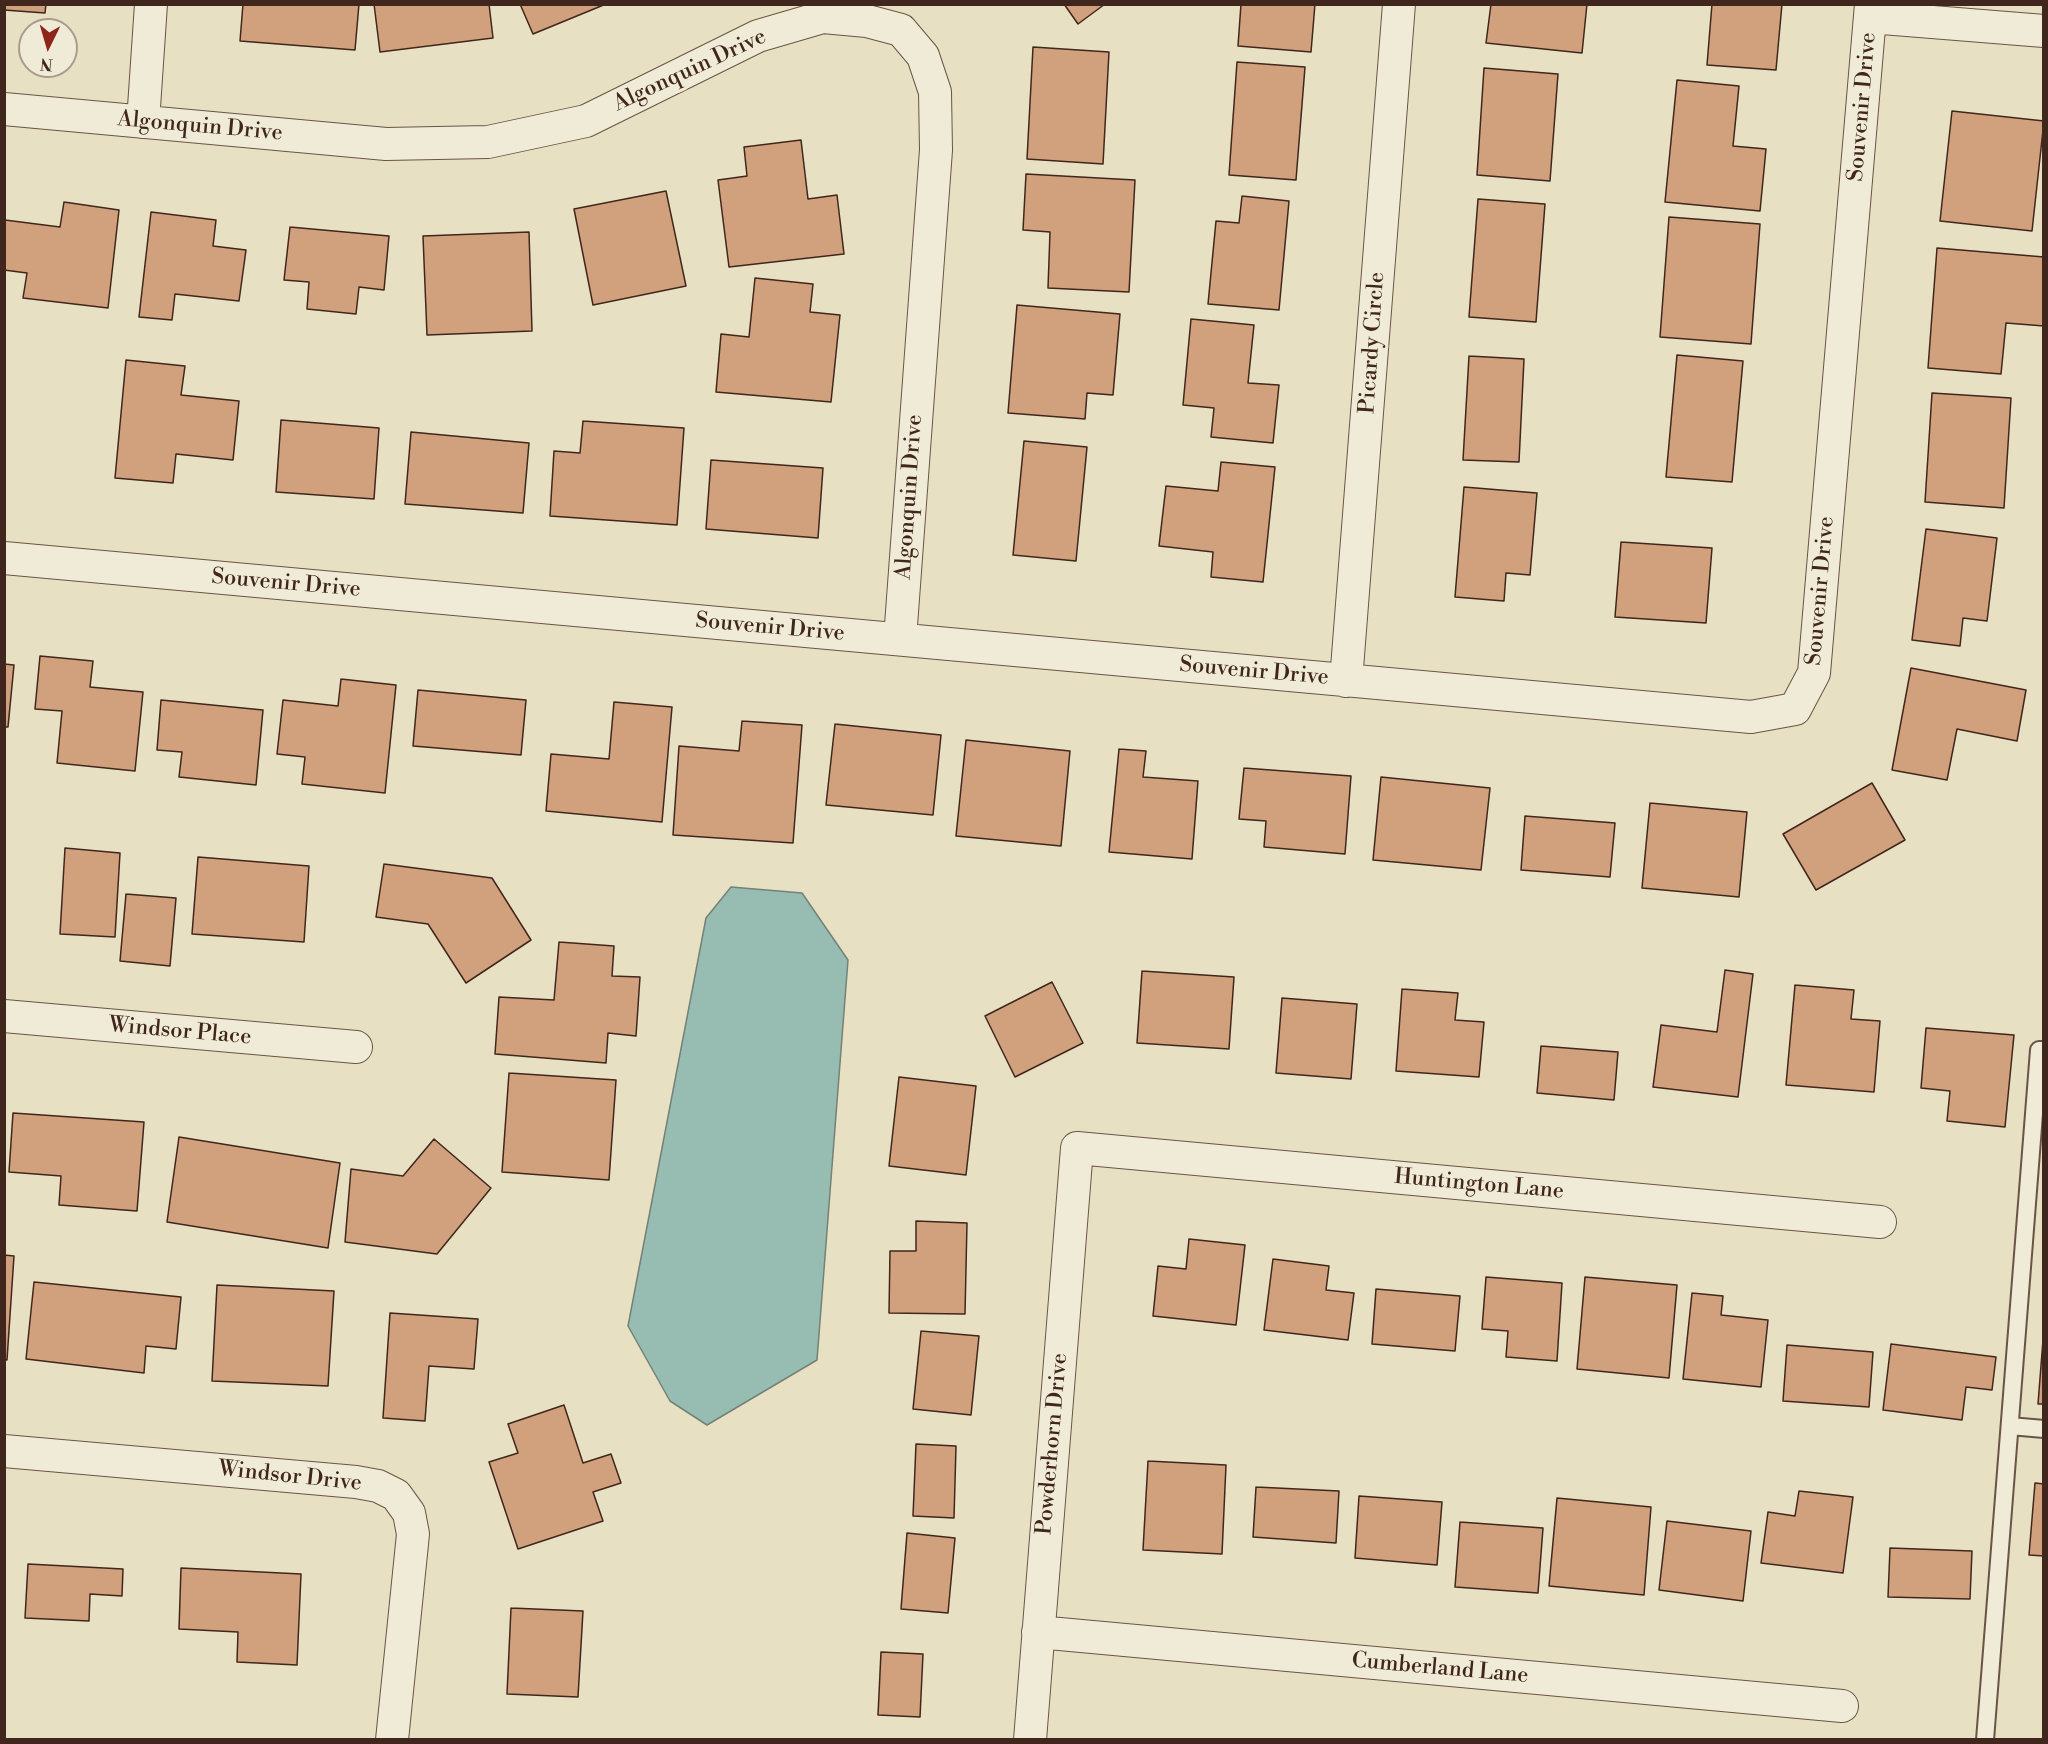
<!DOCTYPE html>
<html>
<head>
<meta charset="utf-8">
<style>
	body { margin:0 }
	#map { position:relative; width:2048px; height:1744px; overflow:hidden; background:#e8e0c2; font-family:"Libre Bodoni",serif }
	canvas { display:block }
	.frame { position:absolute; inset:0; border:6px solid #40261d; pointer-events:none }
	.north { position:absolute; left:18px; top:18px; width:60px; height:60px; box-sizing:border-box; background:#f0ebd7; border:2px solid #aa9c8d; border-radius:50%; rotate:185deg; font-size:16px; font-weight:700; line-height:24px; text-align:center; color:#40261d }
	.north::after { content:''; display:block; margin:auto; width:21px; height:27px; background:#8f2418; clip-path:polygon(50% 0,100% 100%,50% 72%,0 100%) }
</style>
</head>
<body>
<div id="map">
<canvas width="2048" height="1744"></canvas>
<div class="frame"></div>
<div class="north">N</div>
</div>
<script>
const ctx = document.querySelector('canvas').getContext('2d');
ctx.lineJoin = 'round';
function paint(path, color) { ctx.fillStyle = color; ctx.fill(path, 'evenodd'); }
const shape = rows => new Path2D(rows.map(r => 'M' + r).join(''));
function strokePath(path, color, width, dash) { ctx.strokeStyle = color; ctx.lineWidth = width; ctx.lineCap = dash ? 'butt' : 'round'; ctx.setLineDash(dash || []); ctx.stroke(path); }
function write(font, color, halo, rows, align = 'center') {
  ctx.font = font + ' "Libre Bodoni",serif'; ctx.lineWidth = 6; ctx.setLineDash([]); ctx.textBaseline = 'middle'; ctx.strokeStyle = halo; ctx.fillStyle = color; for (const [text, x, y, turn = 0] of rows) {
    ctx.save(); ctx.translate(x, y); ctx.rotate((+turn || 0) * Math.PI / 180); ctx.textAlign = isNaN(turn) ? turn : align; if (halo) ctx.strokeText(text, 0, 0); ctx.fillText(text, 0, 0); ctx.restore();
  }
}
const water = shape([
	[731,887,802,893,848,960,817,1360,707,1425,670,1401,628,1326,706,918,731,887]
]);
paint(water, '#97bdb2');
strokePath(water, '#748176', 1.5);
const building = shape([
	[4,4,46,4,45,13,4,10,4,4],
	[243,4,359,4,355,50,240,41,243,4],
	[374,4,489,4,493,38,380,52,374,4],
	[520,4,606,4,533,34,520,4],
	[1064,4,1105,4,1078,24,1064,4],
	[1241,4,1315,4,1311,52,1238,46,1241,4],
	[1491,4,1587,4,1582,53,1486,43,1491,4],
	[1712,4,1782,4,1776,70,1707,65,1712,4],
	[1033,47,1109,52,1103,164,1027,159,1033,47],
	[1237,62,1305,67,1296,180,1229,175,1237,62],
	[1484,68,1558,74,1550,181,1477,175,1484,68],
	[1677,80,1739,86,1733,146,1766,149,1760,211,1665,202,1677,80],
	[1952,111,2044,121,2032,231,1940,221,1952,111],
	[801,140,808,199,837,195,844,254,729,267,718,180,747,176,744,147,801,140],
	[1026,174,1135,180,1129,292,1048,288,1050,232,1023,230,1026,174],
	[666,191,686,286,593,305,574,209,666,191],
	[1242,196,1289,201,1279,310,1208,304,1216,221,1239,223,1242,196],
	[1478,199,1545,204,1536,322,1469,317,1478,199],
	[64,202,119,210,108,308,23,298,27,273,4,270,5,220,60,227,64,202],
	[151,212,216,220,213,246,246,250,239,301,175,294,172,320,139,317,151,212],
	[1669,217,1760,224,1751,344,1660,337,1669,217],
	[290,227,389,236,384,290,359,287,356,314,307,309,309,282,284,280,290,227],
	[529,232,532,331,427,335,423,236,529,232],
	[1937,248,2044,257,2044,326,2006,323,2001,374,1928,368,1937,248],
	[755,278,813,284,810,312,840,315,831,402,716,392,721,334,749,337,755,278],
	[1017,305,1120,314,1113,395,1087,393,1085,419,1008,413,1017,305],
	[1191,319,1254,325,1248,383,1279,385,1273,443,1211,437,1214,408,1183,405,1191,319],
	[1677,355,1743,361,1732,482,1666,477,1677,355],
	[1469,356,1524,359,1519,462,1463,460,1469,356],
	[126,360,185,366,181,395,239,401,233,460,176,454,173,483,115,478,126,360],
	[1932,393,2011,398,2004,508,1925,502,1932,393],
	[281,420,379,428,374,499,276,492,281,420],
	[583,421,684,428,677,525,550,516,554,451,580,453,583,421],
	[411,432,529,443,523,513,405,504,411,432],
	[1024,441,1087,447,1076,561,1013,555,1024,441],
	[711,460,823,468,818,538,706,529,711,460],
	[1221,462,1275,467,1263,582,1211,577,1213,552,1159,546,1166,486,1218,491,1221,462],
	[1464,487,1537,493,1530,575,1506,573,1504,601,1455,597,1464,487],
	[1926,529,1997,538,1987,621,1963,618,1960,646,1912,640,1926,529],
	[1621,542,1712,548,1706,623,1615,617,1621,542],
	[40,656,93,661,90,687,143,692,135,771,57,763,62,711,35,709,40,656],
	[4,664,14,665,8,727,4,727,4,664],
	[1911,668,2026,690,2017,741,1957,729,1947,780,1892,770,1911,668],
	[341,679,396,685,385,793,302,784,305,757,277,754,283,700,338,706,341,679],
	[418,690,526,700,521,755,413,746,418,690],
	[161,700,263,710,256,785,179,777,182,752,157,750,161,700],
	[614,702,672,707,662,822,546,811,551,754,609,759,614,702],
	[742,721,802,725,793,843,673,835,679,746,739,751,742,721],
	[835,724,941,735,933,815,826,805,835,724],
	[966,740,1070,751,1061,846,956,836,966,740],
	[1119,749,1146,751,1143,777,1198,781,1192,859,1109,852,1119,749],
	[1244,768,1351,776,1345,854,1264,847,1266,821,1239,819,1244,768],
	[1381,777,1490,788,1481,870,1373,860,1381,777],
	[1872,783,1905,840,1816,890,1783,834,1872,783],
	[1650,803,1747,812,1739,897,1642,888,1650,803],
	[1525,816,1615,823,1610,877,1521,870,1525,816],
	[65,848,120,853,115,937,60,934,65,848],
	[198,857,309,866,304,942,192,934,198,857],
	[384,864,492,878,531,940,466,983,428,924,376,917,384,864],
	[126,894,176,898,170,966,120,961,126,894],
	[559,942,614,946,612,976,640,977,636,1036,608,1033,606,1063,495,1054,499,997,554,1000,559,942],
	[1725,970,1753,974,1738,1097,1653,1087,1661,1025,1717,1032,1725,970],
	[1142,971,1234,977,1229,1049,1137,1043,1142,971],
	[1052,982,1083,1043,1015,1077,985,1016,1052,982],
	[1795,985,1854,990,1851,1019,1880,1021,1874,1092,1786,1085,1795,985],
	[1402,989,1458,993,1455,1020,1484,1022,1479,1077,1396,1071,1402,989],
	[1282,998,1357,1004,1351,1079,1276,1073,1282,998],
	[1926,1028,2014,1035,2005,1127,1947,1121,1950,1091,1921,1088,1926,1028],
	[1541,1046,1618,1052,1614,1100,1537,1093,1541,1046],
	[509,1073,616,1080,609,1180,502,1172,509,1073],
	[899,1077,976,1086,966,1175,889,1166,899,1077],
	[13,1113,144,1122,137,1211,59,1205,61,1176,9,1172,13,1113],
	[179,1137,340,1163,328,1248,167,1222,179,1137],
	[434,1139,491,1188,437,1254,345,1242,351,1169,403,1176,434,1139],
	[916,1221,967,1223,965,1314,889,1313,890,1251,916,1251,916,1221],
	[1189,1239,1245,1245,1236,1325,1153,1316,1158,1266,1186,1269,1189,1239],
	[4,1255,14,1256,7,1360,4,1359,4,1255],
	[1273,1259,1329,1266,1326,1290,1354,1293,1348,1340,1264,1330,1273,1259],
	[1486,1277,1562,1283,1557,1361,1506,1357,1508,1331,1482,1329,1486,1277],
	[1585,1277,1677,1285,1669,1378,1577,1369,1585,1277],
	[34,1282,181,1297,176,1349,146,1346,144,1373,26,1359,34,1282],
	[217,1285,334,1291,328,1386,212,1381,217,1285],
	[1376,1289,1460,1296,1455,1351,1372,1344,1376,1289],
	[1692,1293,1723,1296,1721,1315,1768,1320,1761,1387,1683,1379,1692,1293],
	[390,1313,478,1319,474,1369,429,1366,425,1421,383,1418,390,1313],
	[2044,1327,2044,1404,2038,1404,2044,1327],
	[921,1331,979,1336,971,1415,913,1409,921,1331],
	[1891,1344,1996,1357,1992,1390,1966,1387,1962,1420,1883,1410,1891,1344],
	[1787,1345,1873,1352,1869,1407,1783,1401,1787,1345],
	[564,1405,583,1463,611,1454,621,1483,593,1492,603,1521,518,1549,489,1462,518,1453,508,1424,564,1405],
	[916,1444,956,1446,954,1518,913,1516,916,1444],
	[1148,1461,1226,1465,1222,1554,1143,1550,1148,1461],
	[2035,1483,2044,1484,2044,1556,2029,1555,2035,1483],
	[1256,1487,1339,1491,1336,1543,1253,1537,1256,1487],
	[1799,1491,1853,1497,1843,1573,1761,1563,1768,1512,1795,1516,1799,1491],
	[1359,1496,1442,1502,1437,1565,1355,1558,1359,1496],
	[1557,1498,1651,1507,1644,1595,1549,1586,1557,1498],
	[1667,1521,1751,1531,1743,1601,1659,1590,1667,1521],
	[1460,1522,1543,1528,1538,1593,1455,1587,1460,1522],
	[907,1533,955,1538,948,1613,901,1609,907,1533],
	[1890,1548,1972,1551,1970,1599,1888,1597,1890,1548],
	[28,1564,123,1569,122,1596,90,1594,89,1621,25,1618,28,1564],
	[181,1568,301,1574,297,1665,237,1662,238,1632,179,1629,181,1568],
	[511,1608,583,1611,578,1697,507,1694,511,1608],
	[881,1652,923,1654,920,1717,878,1715,881,1652]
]);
paint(building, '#d0a17c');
strokePath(building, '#40261d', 1.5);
const lane = shape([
	[2010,1426,2044,1429],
	[1985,1740,2039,1050,2044,1050]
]);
const street = shape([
	[1870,17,2044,31],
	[4,109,386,144,488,142,586,121,758,36,823,17,867,21,901,30,923,56,935,92,936,150,900,639],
	[143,122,151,4],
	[4,558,1751,717,1795,709,1814,673,1871,4],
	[1346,681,1399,4],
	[4,1016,356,1047],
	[4,1451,356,1482,378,1486,396,1495,409,1513,413,1534,392,1740],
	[1038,1632,1842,1706],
	[1030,1740,1077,1148,1880,1222]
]);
strokePath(lane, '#6a5446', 20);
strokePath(street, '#6a5446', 34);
strokePath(lane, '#f0ebd7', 16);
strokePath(street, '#f0ebd7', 32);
write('22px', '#40261d', '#f0ebd7', [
	["Algonquin Drive",690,71,-25],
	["Souvenir Drive",1863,107,-85],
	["Algonquin Drive",200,127,5],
	["Picardy Circle",1373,343,-86],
	["Algonquin Drive",910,497,-86],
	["Souvenir Drive",286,584,5],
	["Souvenir Drive",1821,591,-85],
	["Souvenir Drive",770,628,5],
	["Souvenir Drive",1254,672,5],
	["Windsor Place",180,1032,5],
	["Huntington Lane",1479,1185,5],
	["Powderhorn Drive",1053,1444,-85],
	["Windsor Drive",290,1477,6],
	["Cumberland Lane",1440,1669,5]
]);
</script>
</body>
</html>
